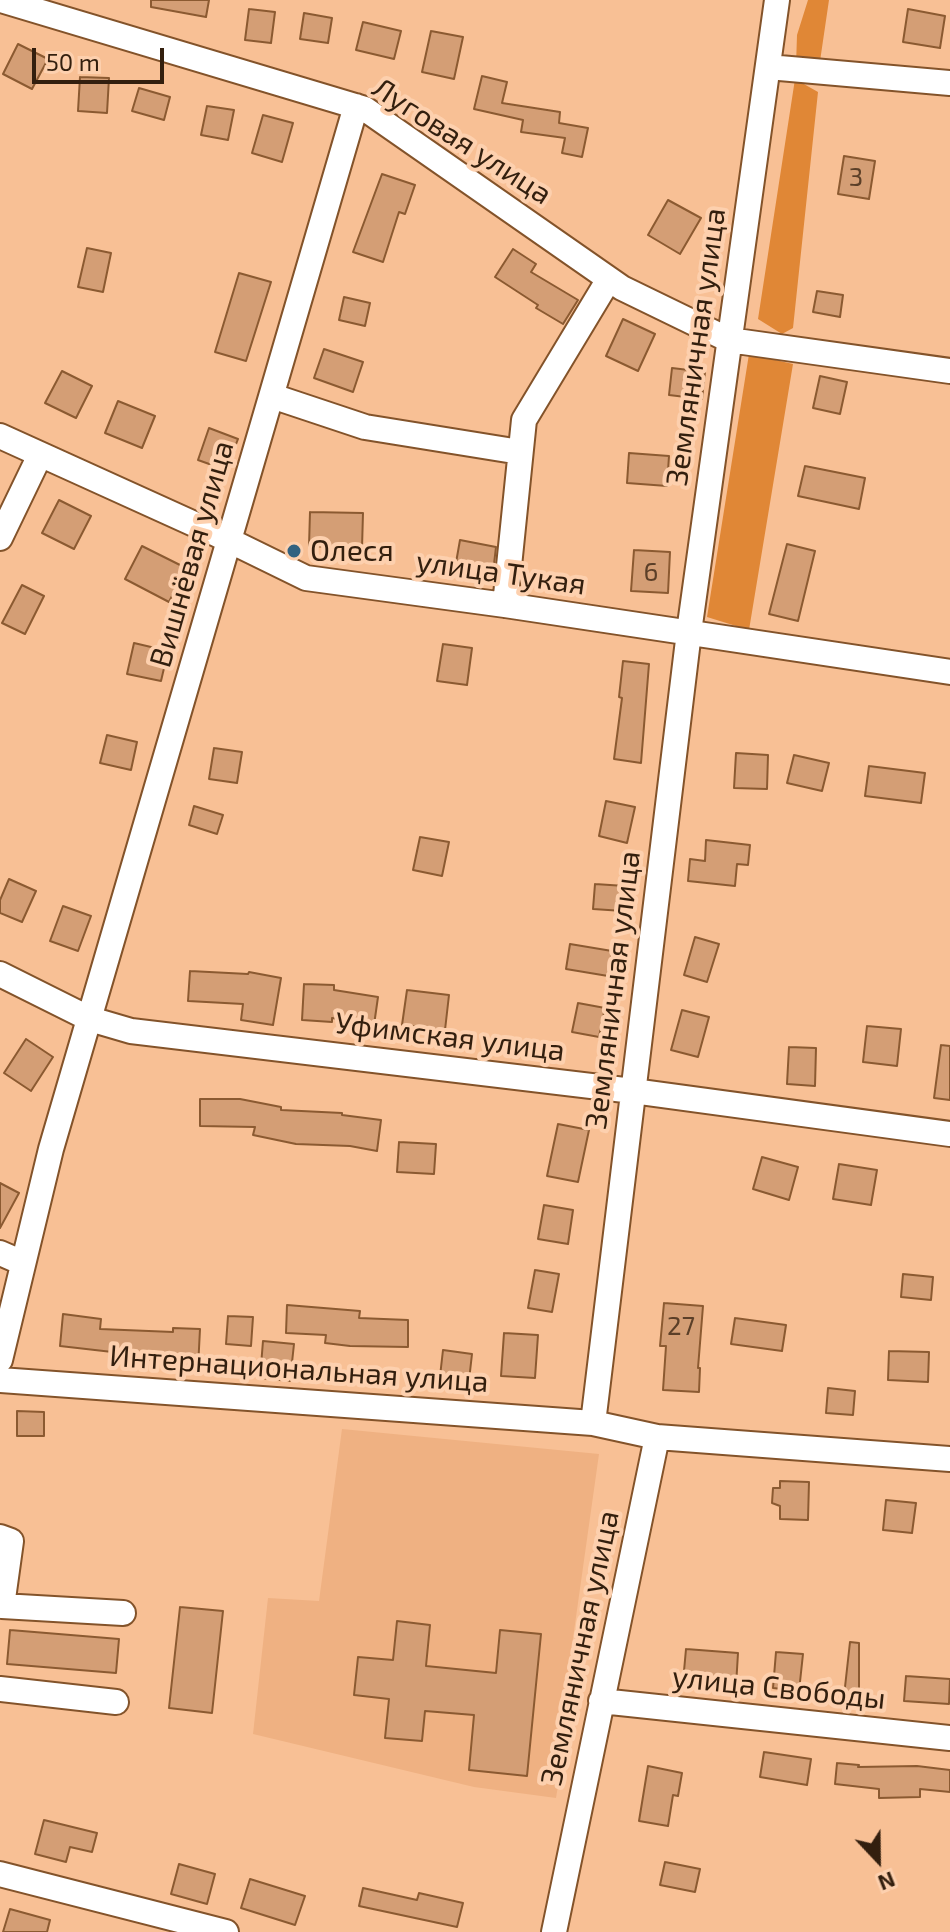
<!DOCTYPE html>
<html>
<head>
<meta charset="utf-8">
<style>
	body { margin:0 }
	#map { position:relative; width:950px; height:1932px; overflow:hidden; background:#f8c095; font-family:"Exo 2",sans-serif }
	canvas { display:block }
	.north { position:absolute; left:838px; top:1820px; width:80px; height:80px; -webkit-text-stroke:6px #fdd0ae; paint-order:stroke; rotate:158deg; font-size:22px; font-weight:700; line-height:32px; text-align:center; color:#331f0e }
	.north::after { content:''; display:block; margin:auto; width:28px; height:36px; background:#331f0e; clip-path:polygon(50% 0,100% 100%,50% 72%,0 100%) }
	.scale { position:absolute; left:32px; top:48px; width:132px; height:36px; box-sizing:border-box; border:4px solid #331f0e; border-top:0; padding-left:10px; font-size:24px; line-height:28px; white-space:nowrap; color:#331f0e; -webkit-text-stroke:6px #fdd0ae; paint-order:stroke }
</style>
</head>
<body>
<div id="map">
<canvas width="950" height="1932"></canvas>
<div class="north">N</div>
<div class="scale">50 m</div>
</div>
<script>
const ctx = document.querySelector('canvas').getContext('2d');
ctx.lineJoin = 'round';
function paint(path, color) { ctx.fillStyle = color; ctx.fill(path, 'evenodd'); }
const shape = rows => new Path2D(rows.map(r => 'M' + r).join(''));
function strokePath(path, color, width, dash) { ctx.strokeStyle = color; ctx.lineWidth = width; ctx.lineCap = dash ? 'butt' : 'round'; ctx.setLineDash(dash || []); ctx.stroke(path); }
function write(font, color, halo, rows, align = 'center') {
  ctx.font = font + ' "Exo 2",sans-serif'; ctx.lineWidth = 8; ctx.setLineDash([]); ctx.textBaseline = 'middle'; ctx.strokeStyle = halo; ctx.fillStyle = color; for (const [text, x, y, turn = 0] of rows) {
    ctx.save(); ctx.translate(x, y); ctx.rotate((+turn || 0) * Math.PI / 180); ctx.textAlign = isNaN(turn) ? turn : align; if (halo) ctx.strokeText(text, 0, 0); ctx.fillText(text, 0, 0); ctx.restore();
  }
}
paint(shape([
	[342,1429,599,1454,553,1780,558,1786,556,1798,474,1787,253,1734,268,1598,319,1601]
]), '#efb182');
paint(shape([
	[808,0,829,0,819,68,796,66,797,35],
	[795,79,818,92,793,328,782,334,758,319],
	[749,354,793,364,749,630,707,617]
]), '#e08736');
const building = shape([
	[151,0,209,0,206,17,151,7,151,0],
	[249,9,275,12,271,43,245,40,249,9],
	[908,9,945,16,940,48,903,42,908,9],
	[304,13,332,18,328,43,300,39,304,13],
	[363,22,401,31,394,59,356,50,363,22],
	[431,31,463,37,454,79,422,72,431,31],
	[18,44,48,59,32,89,3,74,18,44],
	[482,76,507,82,502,103,560,112,559,123,588,128,582,157,562,153,565,138,521,132,523,120,474,109,482,76],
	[80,77,109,78,107,113,78,111,80,77],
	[139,88,170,97,164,120,132,111,139,88],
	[207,106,234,110,228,140,201,135,207,106],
	[263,115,293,123,282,162,252,153,263,115],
	[844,156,875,161,869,199,838,194,844,156],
	[382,174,415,185,405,214,399,212,383,262,353,252,382,174],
	[668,200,701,218,680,254,648,235,668,200],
	[87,248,111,253,103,292,78,287,87,248],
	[513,249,536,264,531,272,578,300,563,324,536,308,538,305,495,277,513,249],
	[239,273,271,282,246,361,215,352,239,273],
	[817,291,843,295,840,317,813,312,817,291],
	[344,297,370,303,365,326,339,320,344,297],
	[623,319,655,334,638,371,606,356,623,319],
	[324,349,363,362,353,392,314,378,324,349],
	[672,368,705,372,702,399,669,395,672,368],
	[62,371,92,386,76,418,45,403,62,371],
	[820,376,847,382,840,414,813,408,820,376],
	[118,401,155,416,142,448,105,433,118,401],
	[209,428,238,439,226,470,198,460,209,428],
	[629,453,669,456,667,486,627,483,629,453],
	[805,466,865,478,859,509,798,496,805,466],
	[59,500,91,516,74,549,42,533,59,500],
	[310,512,363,513,362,548,309,546,310,512],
	[460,540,496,547,492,581,454,574,460,540],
	[787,544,815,551,798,621,769,614,787,544],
	[142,546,186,568,169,602,125,579,142,546],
	[634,550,670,552,668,593,631,591,634,550],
	[22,585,44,596,25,634,2,623,22,585],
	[134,643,168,651,161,681,127,674,134,643],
	[443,644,472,648,467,685,437,681,443,644],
	[623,661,649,664,641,763,614,759,622,698,619,697,623,661],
	[107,735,137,742,131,770,100,763,107,735],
	[214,748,242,752,237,783,209,779,214,748],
	[736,753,768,755,767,789,734,788,736,753],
	[794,755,829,763,822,791,787,783,794,755],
	[869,766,925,773,921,803,865,796,869,766],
	[606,801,635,807,627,843,599,836,606,801],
	[194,806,223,815,217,834,189,825,194,806],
	[420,837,449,842,442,876,413,870,420,837],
	[706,840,750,845,748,865,737,864,735,886,688,881,690,859,705,861,706,840],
	[9,879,36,891,22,922,0,913,0,900,9,879],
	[595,884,625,886,623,911,593,909,595,884],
	[63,906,91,916,78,951,50,941,63,906],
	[695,937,719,944,707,982,684,975,695,937],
	[570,944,612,951,608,976,566,969,570,944],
	[190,971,248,974,249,972,281,978,273,1025,241,1020,243,1004,188,1001,190,971],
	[304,984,334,985,334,990,378,997,374,1025,332,1018,332,1022,302,1020,304,984],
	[407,990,449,995,445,1030,402,1025,407,990],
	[578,1003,605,1008,599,1037,572,1032,578,1003],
	[682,1010,709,1017,698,1057,671,1050,682,1010],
	[867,1026,901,1029,897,1066,863,1062,867,1026],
	[26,1039,53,1057,31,1091,4,1073,26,1039],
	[941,1045,950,1046,950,1100,934,1098,941,1045],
	[789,1047,816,1048,815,1086,787,1084,789,1047],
	[200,1099,240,1099,281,1107,281,1110,342,1113,342,1115,381,1120,377,1151,350,1146,296,1144,253,1135,255,1127,200,1126,200,1099],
	[558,1124,589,1130,578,1182,547,1176,558,1124],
	[399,1142,436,1144,434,1174,397,1172,399,1142],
	[762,1157,798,1167,789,1200,753,1189,762,1157],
	[839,1164,877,1170,871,1205,833,1199,839,1164],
	[0,1183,19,1193,0,1228,0,1183],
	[544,1205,573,1210,568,1244,538,1239,544,1205],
	[535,1270,559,1274,552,1312,528,1308,535,1270],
	[903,1274,933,1277,931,1300,901,1297,903,1274],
	[664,1303,703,1306,698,1368,700,1368,699,1392,663,1390,666,1346,660,1346,664,1303],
	[287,1305,360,1311,359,1318,408,1320,408,1347,350,1346,325,1343,326,1335,286,1333,287,1305],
	[63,1314,101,1319,100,1329,173,1332,173,1328,200,1329,198,1368,171,1366,171,1361,121,1358,121,1353,60,1346,63,1314],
	[228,1316,253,1317,251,1346,226,1344,228,1316],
	[735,1318,786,1325,782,1351,731,1344,735,1318],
	[504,1333,538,1335,535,1378,501,1376,504,1333],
	[263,1341,294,1344,290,1381,260,1378,263,1341],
	[443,1350,472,1354,468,1389,439,1385,443,1350],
	[889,1351,929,1352,928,1382,888,1380,889,1351],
	[828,1388,855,1391,853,1415,826,1413,828,1388],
	[17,1411,44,1412,44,1436,17,1436,17,1411],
	[780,1481,809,1482,808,1520,780,1519,780,1506,772,1503,773,1488,780,1488,780,1481],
	[886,1500,916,1503,912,1533,883,1530,886,1500],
	[180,1607,223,1611,212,1713,169,1708,180,1607],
	[397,1621,430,1625,426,1666,496,1673,500,1630,541,1634,527,1776,469,1770,474,1715,425,1711,422,1741,385,1738,389,1699,354,1695,358,1657,393,1660,397,1621],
	[10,1630,119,1639,116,1673,7,1664,10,1630],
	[850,1642,859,1643,859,1696,844,1696,850,1642],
	[686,1649,738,1653,736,1686,683,1682,686,1649],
	[776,1652,803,1654,799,1691,773,1688,776,1652],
	[906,1676,950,1679,949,1704,904,1701,906,1676],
	[764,1752,811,1759,807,1785,760,1777,764,1752],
	[837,1763,859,1765,858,1767,917,1766,950,1770,950,1792,920,1789,920,1797,879,1798,879,1789,835,1784,837,1763],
	[648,1766,682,1773,678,1796,673,1795,668,1826,639,1821,648,1766],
	[44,1820,97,1833,92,1852,70,1847,66,1862,35,1854,44,1820],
	[665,1862,700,1869,695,1892,660,1885,665,1862],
	[179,1864,215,1874,207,1904,171,1894,179,1864],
	[250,1879,305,1896,295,1925,241,1908,250,1879],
	[363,1888,417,1900,419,1893,463,1903,457,1927,359,1906,363,1888],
	[10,1909,50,1920,47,1932,3,1932,10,1909]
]);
paint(building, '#d49e75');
strokePath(building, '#8b5a31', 2);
const minor = shape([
	[1,0,365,109,622,288,729,340,950,371],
	[768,67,950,83],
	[272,396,365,427,520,452],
	[0,436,214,533,306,578,505,605,950,672],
	[0,538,40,455],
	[505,605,524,420,609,279],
	[0,974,90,1019,131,1031,633,1091,950,1134],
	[0,1253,23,1263],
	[0,1360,51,1149,356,106],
	[0,1380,593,1423],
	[657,1437,950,1459],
	[0,1537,11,1541,2,1606,123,1613],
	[0,1689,116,1702],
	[601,1701,950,1738],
	[0,1874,226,1932],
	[554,1932,657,1437,593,1423,689,632,777,0]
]);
strokePath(minor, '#83532a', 28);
strokePath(minor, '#fff', 24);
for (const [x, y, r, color] of [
	[294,551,8,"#326280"]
]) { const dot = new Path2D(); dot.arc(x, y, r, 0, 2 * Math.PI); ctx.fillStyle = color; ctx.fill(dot); strokePath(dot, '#fdd0ae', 3); }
write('26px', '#5b3f28', null, [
	["3",856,177],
	["6",651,572],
	["27",681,1326]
]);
write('30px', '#331f0e', '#fdd0ae', [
	["Луговая улица",462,141,33],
	["Земляничная улица",696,347,-82],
	["Вишнёвая улица",192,554,-74],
	["улица Тукая",501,573,8],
	["Земляничная улица",613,990,-83],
	["Уфимская улица",450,1037,7],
	["Интернациональная улица",299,1369,4],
	["Земляничная улица",580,1648,-78],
	["улица Свободы",779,1688,6]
]);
write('30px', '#331f0e', '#fdd0ae', [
	["Олеся",310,551]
], 'left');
</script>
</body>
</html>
